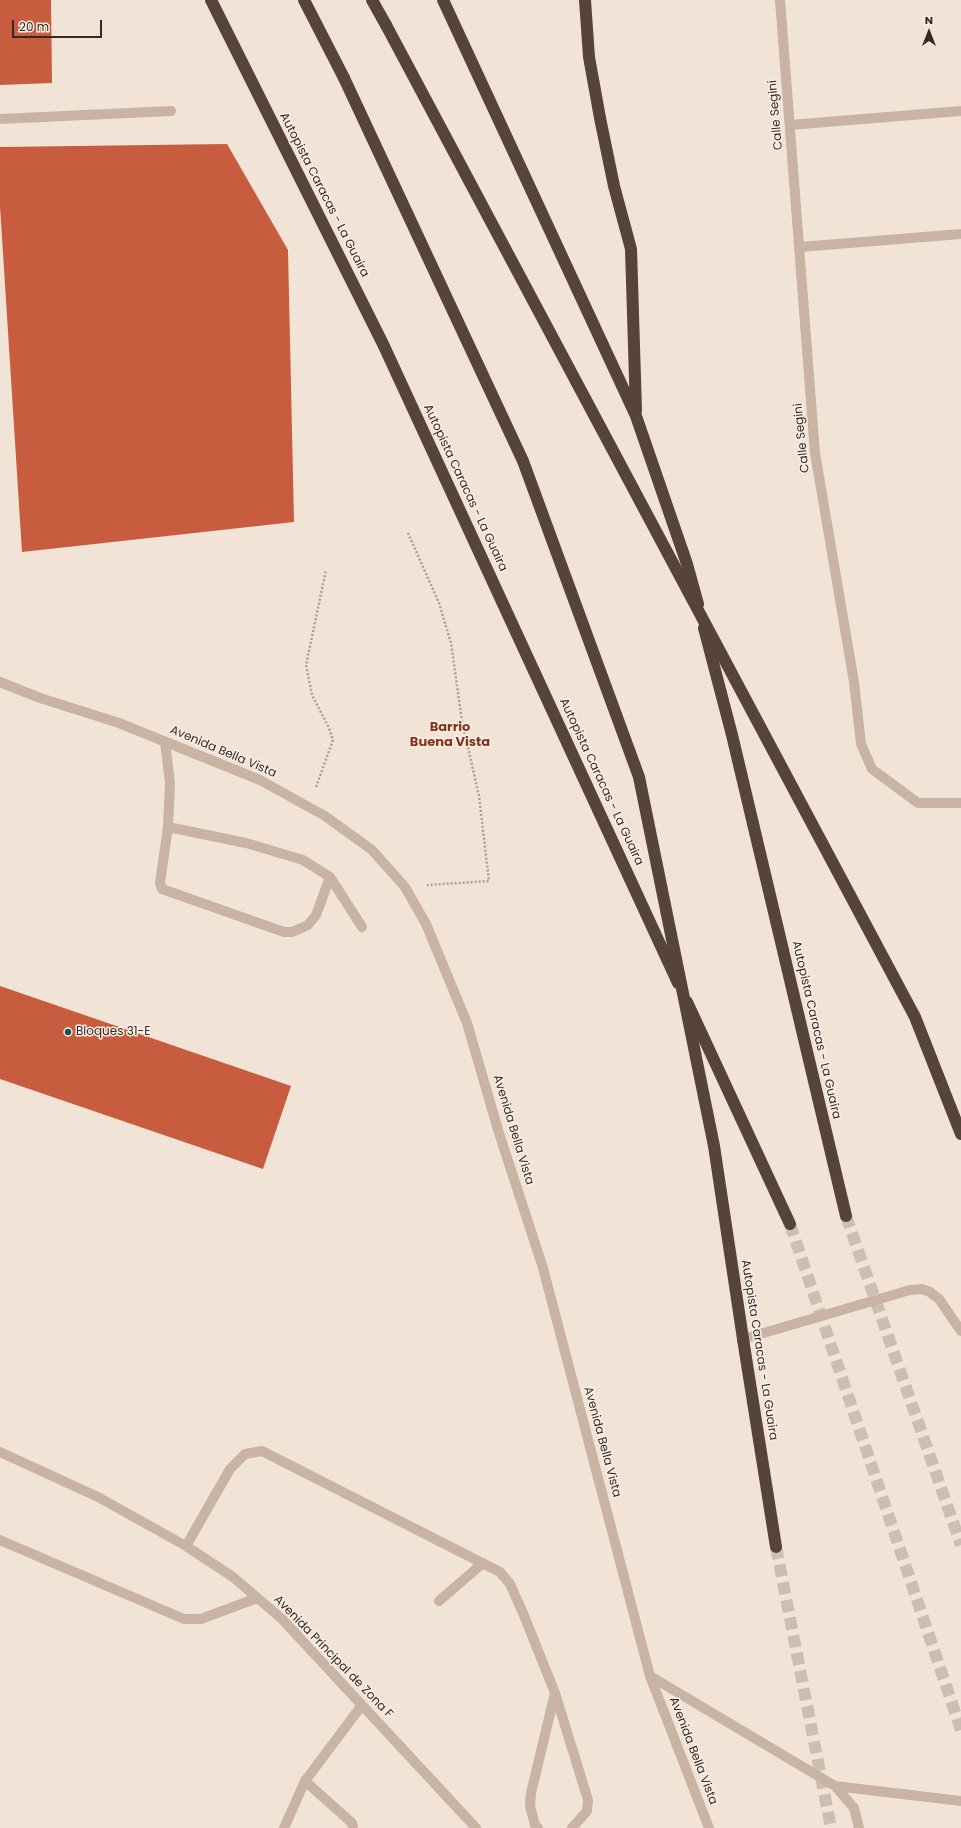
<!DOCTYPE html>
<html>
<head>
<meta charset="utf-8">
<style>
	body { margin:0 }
	#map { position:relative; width:961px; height:1828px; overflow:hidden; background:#f1e4d7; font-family:Poppins,sans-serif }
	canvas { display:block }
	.north { position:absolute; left:909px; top:12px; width:40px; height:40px; -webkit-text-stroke:3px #f9eee3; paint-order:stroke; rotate:0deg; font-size:11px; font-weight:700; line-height:16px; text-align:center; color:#342a25 }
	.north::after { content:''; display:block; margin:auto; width:14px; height:18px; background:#342a25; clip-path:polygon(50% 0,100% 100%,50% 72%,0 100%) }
	.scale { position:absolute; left:12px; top:20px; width:90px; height:18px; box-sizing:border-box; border:2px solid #342a25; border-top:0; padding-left:5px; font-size:12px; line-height:14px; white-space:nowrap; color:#342a25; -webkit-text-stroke:3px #f9eee3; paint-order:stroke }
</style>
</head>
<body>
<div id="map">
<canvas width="961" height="1828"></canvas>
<div class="north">N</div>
<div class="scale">20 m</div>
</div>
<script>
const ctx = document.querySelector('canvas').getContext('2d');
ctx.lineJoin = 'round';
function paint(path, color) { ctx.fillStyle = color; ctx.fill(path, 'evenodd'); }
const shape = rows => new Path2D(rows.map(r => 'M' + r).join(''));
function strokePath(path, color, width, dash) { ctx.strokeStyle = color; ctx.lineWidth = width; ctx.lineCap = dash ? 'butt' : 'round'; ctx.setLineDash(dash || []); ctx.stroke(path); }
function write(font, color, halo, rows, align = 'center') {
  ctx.font = font + ' Poppins,sans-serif'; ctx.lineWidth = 3; ctx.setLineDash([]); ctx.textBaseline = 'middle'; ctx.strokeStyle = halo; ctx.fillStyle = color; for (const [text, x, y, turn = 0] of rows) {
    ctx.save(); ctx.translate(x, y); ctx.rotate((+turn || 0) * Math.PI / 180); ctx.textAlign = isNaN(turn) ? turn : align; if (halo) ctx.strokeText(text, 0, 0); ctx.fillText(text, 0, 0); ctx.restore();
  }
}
paint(shape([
	[0,0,51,0,52,83,0,85],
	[227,144,288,250,294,522,22,552,0,206,0,147],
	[0,986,291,1086,263,1169,0,1079]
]), '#c85c3e');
strokePath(shape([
	[846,1216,961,1545],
	[790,1224,961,1730],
	[776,1547,831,1828]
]), '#cbbfb3', 12, [12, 6]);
strokePath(shape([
	[408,533,439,603,451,643,462,721,479,796,489,881,427,885],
	[316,787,333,740,329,728,312,695,306,665,326,570]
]), '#b59d8e', 2.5, [2, 2]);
strokePath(shape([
	[0,119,171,111],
	[790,125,961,111],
	[800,247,961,234],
	[165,742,170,783,168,827,160,883,162,889,284,932,292,932,308,925,316,915,330,877],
	[168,827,246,843,303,860,330,877,362,927],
	[743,1339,910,1290,922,1289,930,1292,939,1299,961,1331],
	[0,1540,184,1619,201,1619,257,1598],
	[650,1676,835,1786,854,1808,859,1828],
	[305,1781,352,1823,353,1828],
	[835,1786,961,1801],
	[284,1828,305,1781,362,1705]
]), '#c9b4a3', 10);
strokePath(shape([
	[780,0,815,453,854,682,861,744,872,769,918,803,961,803],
	[0,682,40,698,119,723,260,780,325,816,372,850,405,887,426,924,467,1023,499,1133,543,1268,650,1676,709,1828],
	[0,1452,98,1497,186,1546,233,1577,282,1619,476,1828],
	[186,1546,230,1469,245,1454,262,1451,500,1572,510,1584,523,1613,555,1693,588,1800,587,1811,572,1828],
	[439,1601,483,1563],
	[538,1828,535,1825,530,1806,531,1793,555,1693]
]), '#c9b4a3', 10);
strokePath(shape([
	[211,0,383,344,678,983],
	[304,0,344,78],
	[372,0,386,25],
	[443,0,636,416,687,564,698,604],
	[585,0,589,57,600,118,614,186,631,249,636,411],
	[704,628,732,735,846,1216],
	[687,1002,790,1224],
	[743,1339,776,1547]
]), '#55433c', 12);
strokePath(shape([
	[386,25,915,1017,961,1134],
	[344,78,523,461,639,777,714,1146,743,1339]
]), '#55433c', 12);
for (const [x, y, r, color] of [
	[68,1032,4,"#1b5356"]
]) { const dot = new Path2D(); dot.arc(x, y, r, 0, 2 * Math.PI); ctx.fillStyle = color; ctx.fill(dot); strokePath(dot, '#f9eee3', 1.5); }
write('12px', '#342a25', '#f9eee3', [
	["Calle Segini",776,115,-95],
	["Autopista Caracas - La Guaira",324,195,63],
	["Calle Segini",802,438,-96],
	["Autopista Caracas - La Guaira",465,488,65],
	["Avenida Bella Vista",223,752,23],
	["Autopista Caracas - La Guaira",601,782,65],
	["Autopista Caracas - La Guaira",816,1030,77],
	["Avenida Bella Vista",513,1130,73],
	["Autopista Caracas - La Guaira",759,1350,81],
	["Avenida Bella Vista",602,1442,75],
	["Avenida Principal de Zona F",333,1657,46],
	["Avenida Bella Vista",693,1751,69]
]);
write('12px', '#342a25', '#f9eee3', [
	["Bloques 31-E",76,1032]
], 'left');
write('bold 13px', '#84331d', '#f9eee3', [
	["Barrio",450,728],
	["Buena Vista",450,743]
]);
</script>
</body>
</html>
